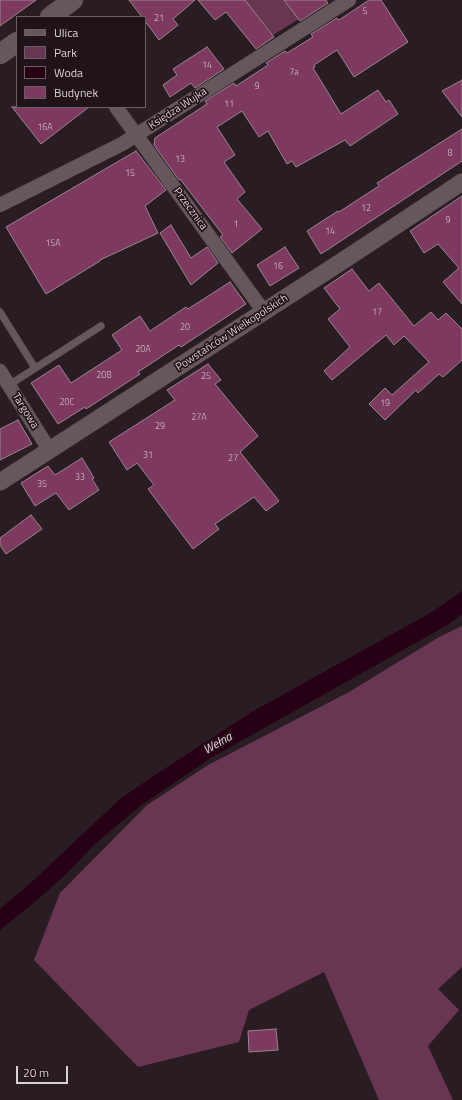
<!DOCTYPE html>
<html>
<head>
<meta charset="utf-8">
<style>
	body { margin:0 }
	#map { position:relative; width:462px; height:1100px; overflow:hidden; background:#2a1c23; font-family:"Titillium Web",sans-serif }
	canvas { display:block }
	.legend { position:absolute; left:16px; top:16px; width:130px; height:92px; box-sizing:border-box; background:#201319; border:1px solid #6a5f64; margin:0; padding:5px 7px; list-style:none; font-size:12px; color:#dad1d5 }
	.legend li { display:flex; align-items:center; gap:8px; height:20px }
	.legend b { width:20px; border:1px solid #6a5f64 }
	.scale { position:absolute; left:16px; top:1066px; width:52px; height:18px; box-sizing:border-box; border:2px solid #dad1d5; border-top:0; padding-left:5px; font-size:12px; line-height:14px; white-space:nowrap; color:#dad1d5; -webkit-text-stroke:3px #201319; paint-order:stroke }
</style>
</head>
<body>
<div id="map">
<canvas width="462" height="1100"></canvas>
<ul class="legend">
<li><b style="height:5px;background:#66565d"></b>Ulica</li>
<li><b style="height:11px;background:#683650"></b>Park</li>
<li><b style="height:11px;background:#270016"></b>Woda</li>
<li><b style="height:11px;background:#7d395e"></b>Budynek</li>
</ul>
<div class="scale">20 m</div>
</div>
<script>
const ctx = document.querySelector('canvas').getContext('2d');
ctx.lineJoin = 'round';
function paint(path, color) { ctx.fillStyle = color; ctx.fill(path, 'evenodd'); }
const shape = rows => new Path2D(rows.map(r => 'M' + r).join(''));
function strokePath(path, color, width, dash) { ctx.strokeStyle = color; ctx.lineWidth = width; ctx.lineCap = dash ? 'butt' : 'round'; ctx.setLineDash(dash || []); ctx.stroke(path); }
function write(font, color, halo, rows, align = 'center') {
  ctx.font = font + ' "Titillium Web",sans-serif'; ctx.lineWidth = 3.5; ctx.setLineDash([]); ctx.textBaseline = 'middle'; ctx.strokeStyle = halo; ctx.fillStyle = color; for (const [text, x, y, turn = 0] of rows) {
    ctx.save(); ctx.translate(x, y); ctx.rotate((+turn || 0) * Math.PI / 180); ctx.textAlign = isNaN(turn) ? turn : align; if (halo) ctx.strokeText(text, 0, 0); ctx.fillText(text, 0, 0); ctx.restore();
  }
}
paint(shape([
	[245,0,284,0,299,19,273,35],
	[462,626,462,967,438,989,459,1010,428,1046,453,1100,379,1100,324,972,249,1010,239,1042,138,1067,34,960,60,893,147,805,208,765,349,692,439,637]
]), '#683650');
paint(shape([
	[462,591,462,614,449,624,387,659,209,759,140,806,95,844,65,875,35,902,0,930,0,909,36,878,120,799,146,781,250,713,432,612]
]), '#270016');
const building = shape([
	[0,0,36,0,0,26,0,0],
	[129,0,195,0,173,19,178,25,159,40,145,21,145,17,142,17,129,0],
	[198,0,245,0,274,37,256,49,226,12,215,20,198,0],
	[284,0,326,0,328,3,300,21,284,0],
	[369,0,381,0,408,42,354,77,337,50,314,65,315,67,313,68,341,114,378,90,386,102,389,100,398,114,350,146,345,140,296,167,292,161,287,164,268,131,259,137,242,111,217,127,235,155,224,162,245,192,237,199,262,229,232,253,220,237,223,235,180,179,179,180,154,145,155,138,207,104,205,101,234,83,236,86,268,65,266,63,285,51,287,53,313,37,311,34,337,18,339,20,369,0],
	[207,47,224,69,195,88,191,83,170,97,163,85,177,75,173,69,207,47],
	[462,80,462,117,442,91,462,80],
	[12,107,89,107,41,144,12,107],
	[462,129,462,161,321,254,307,231,338,211,339,212,379,186,377,183,462,129],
	[136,151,166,190,145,206,158,233,100,260,100,261,46,294,6,227,136,151],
	[462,196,462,304,443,282,459,268,438,244,424,253,410,231,462,196],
	[171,225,191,258,207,247,218,263,191,285,160,233,171,225],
	[285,247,299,268,270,286,257,265,285,247],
	[352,269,369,291,379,283,414,326,431,312,438,320,446,313,462,329,462,360,443,377,439,374,418,393,416,390,385,420,369,404,385,388,392,395,429,362,404,336,394,345,386,335,332,380,324,371,350,347,328,319,340,309,324,288,352,269],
	[230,282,246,304,181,347,179,345,138,372,140,374,86,409,85,407,58,424,31,383,59,365,71,383,122,350,112,335,140,316,150,331,186,307,188,309,230,282],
	[208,364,221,380,215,384,258,436,240,452,279,501,266,511,254,497,215,524,219,529,193,549,148,489,154,485,137,463,127,470,109,442,175,400,167,390,208,364],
	[18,420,32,444,0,460,0,429,18,420],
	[82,458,94,478,92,479,99,490,69,510,56,493,35,506,21,483,48,466,55,475,82,458],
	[31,515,42,529,6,554,0,545,0,538,31,515],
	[276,1029,278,1050,249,1052,248,1031,276,1029]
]);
paint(building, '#7d395e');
strokePath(building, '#99878f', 1);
const service = shape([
	[0,312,35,368],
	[9,385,101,326]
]);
const minor = shape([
	[116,107,264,312],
	[0,205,122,144,349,0],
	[0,371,50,451]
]);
const tertiary = shape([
	[0,482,344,260,462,182]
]);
const secondary = shape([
	[50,17,73,0],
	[0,54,17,42]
]);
strokePath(service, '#42373c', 8);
strokePath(minor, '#42373c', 15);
strokePath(tertiary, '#42373c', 18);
strokePath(secondary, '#42373c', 21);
strokePath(service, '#66565d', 7);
strokePath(minor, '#66565d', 14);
strokePath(tertiary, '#66565d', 17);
strokePath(secondary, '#66565d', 20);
write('9px', '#c3abb7', null, [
	["5",365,12],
	["21",159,19],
	["14",207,66],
	["7a",294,73],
	["9",257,87],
	["11",229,105],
	["16A",45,128],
	["8",450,154],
	["13",180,160],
	["15",130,174],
	["12",366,209],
	["9",448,221],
	["1",236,225],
	["14",330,232],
	["15A",53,244],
	["16",278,267],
	["17",377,313],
	["20",185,328],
	["20A",143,350],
	["20B",104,376],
	["25",206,377],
	["20C",67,403],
	["19",385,404],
	["27A",199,418],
	["29",160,427],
	["31",148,456],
	["27",233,459],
	["33",80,478],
	["35",42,485]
]);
write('11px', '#dad1d5', '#201319', [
	["Księdza Wujka",178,109,-33],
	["Przecznica",190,209,54],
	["Powstańców Wielkopolskich",232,333,-33],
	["Targowa",25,411,58]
]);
write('italic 12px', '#f6cce0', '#201319', [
	["Wełna",218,744,-30]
]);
</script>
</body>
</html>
